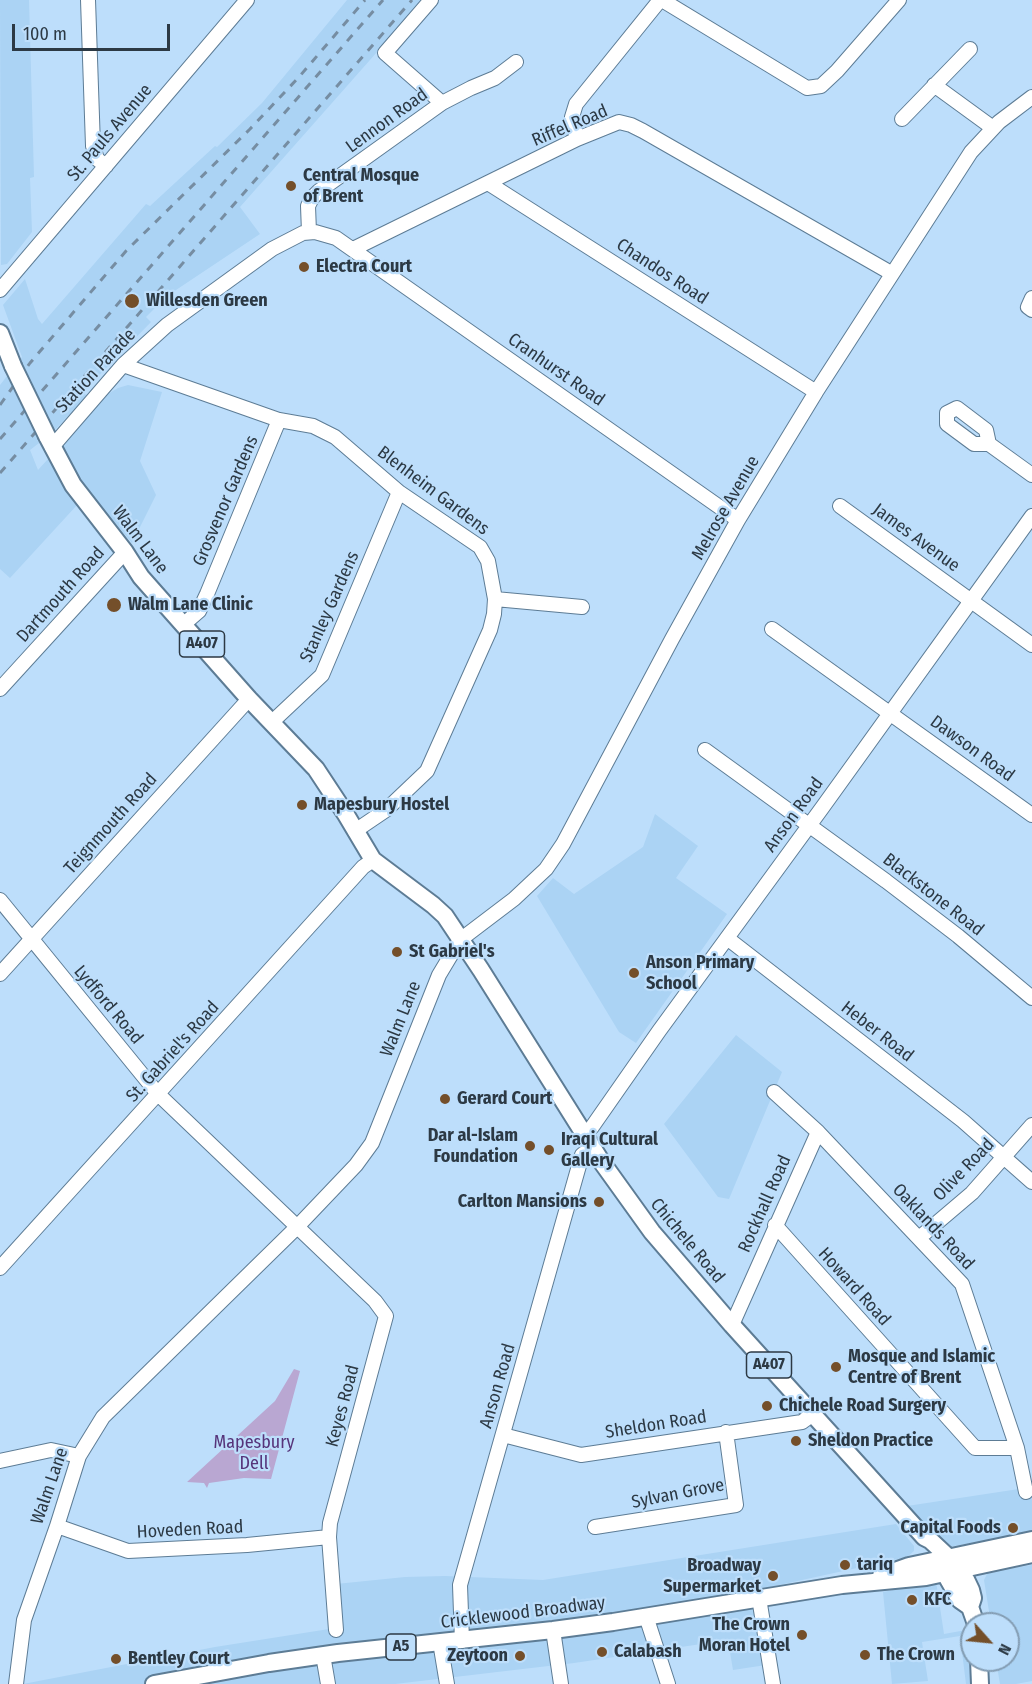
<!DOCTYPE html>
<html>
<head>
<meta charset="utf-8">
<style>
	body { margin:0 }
	#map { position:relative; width:1032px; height:1684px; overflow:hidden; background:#bddefb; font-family:"Fira Sans Condensed",sans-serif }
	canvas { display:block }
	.north { position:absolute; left:960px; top:1612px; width:60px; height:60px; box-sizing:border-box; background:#bddefb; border:2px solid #839cb2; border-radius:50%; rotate:117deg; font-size:16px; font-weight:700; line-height:24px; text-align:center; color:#2c3944 }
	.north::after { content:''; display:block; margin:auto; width:21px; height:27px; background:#744f2a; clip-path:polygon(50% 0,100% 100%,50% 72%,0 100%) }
	.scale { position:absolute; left:12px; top:24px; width:158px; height:27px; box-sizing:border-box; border:3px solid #2c3944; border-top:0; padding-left:8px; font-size:18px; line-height:21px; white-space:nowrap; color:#2c3944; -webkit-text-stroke:4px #bddefb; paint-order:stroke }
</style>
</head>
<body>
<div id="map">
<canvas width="1032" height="1684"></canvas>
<div class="north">N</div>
<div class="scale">100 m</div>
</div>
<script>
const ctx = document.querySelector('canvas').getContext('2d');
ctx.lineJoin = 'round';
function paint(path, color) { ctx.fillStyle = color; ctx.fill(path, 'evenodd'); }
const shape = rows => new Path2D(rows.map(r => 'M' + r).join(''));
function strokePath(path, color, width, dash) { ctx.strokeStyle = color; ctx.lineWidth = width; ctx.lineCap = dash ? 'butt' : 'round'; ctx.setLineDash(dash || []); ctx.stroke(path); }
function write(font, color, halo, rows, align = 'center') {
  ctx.font = font + ' "Fira Sans Condensed",sans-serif'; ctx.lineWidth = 4.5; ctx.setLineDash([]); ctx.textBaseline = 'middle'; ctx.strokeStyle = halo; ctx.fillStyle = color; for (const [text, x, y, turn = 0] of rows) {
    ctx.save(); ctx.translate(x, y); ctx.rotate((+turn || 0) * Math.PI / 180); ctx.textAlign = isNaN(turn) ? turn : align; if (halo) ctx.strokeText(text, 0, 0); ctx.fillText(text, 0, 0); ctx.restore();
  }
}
paint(shape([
	[0,0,29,0,34,177,30,178,32,232,7,264,1,265],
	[347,0,423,0,240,207,260,234,167,296,146,317,151,322,83,392,87,396,52,433,30,450,38,470,106,395,118,388,128,385,162,392,140,461,156,495,132,543,89,492,10,578,0,569,0,385,22,357,3,305,25,279,38,319,42,324,146,204,150,206,215,146,217,147,262,103],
	[655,814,698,846,676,878,727,914,636,1043,619,1032,537,896,553,878,574,894,643,847],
	[736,1035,782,1072,729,1199,718,1197,664,1124],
	[1032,1487,1032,1534,941,1548,907,1506],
	[896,1524,914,1546,914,1551,907,1557,752,1591,766,1665,733,1670,728,1640,574,1663,395,1684,23,1684,215,1647,329,1629,336,1584,405,1577,445,1576,543,1580],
	[1032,1565,1032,1681,1016,1684,1000,1684,996,1660,1008,1660,1008,1624,991,1624,984,1580,988,1572],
	[936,1581,944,1634,966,1630,971,1684,966,1684,960,1636,922,1642,928,1681,892,1684,883,1592]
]), '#abd3f4');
paint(shape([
	[294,1369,300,1371,271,1479,244,1478,209,1483,207,1488,204,1483,187,1482,275,1401]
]), '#b9a7d2');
const minor = shape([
	[88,0,93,146,97,159,106,166],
	[431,0,385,53,442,103],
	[662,0,807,88,821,86,837,71,899,0],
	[934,85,993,128],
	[902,119,970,49],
	[577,139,572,117,576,104,660,0],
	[488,183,816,392],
	[309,232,308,206,312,198,319,191,442,103,471,88,495,78,516,62],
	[353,249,577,139,619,122,631,125,643,131,891,273],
	[0,290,247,0],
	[1032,298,1028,307,1032,310],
	[123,365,279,420,313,426,335,437,399,492,480,547,488,561,495,599,494,614,490,630,427,771,386,810,355,831],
	[989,444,986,430,957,408,947,413,947,424,974,444,989,444,1032,475],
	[52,447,123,365,167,325,272,249,303,233,315,232,336,238,738,520],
	[840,506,1032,645],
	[495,599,582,607],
	[184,624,199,611,207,594,279,420],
	[772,629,1032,815],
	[0,689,125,552],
	[272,722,322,675,399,492],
	[705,750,886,881,958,936,1032,998],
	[0,900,158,1094,375,1301,386,1316,330,1523,329,1537,336,1630],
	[727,938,963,1121,1032,1182],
	[0,974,249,699],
	[774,1092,818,1132,962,1284,1017,1448,1026,1492],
	[584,1134,592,1127,659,1031,822,808,1032,516],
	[775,1225,975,1448,1017,1448],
	[919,1238,972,1193,1032,1125],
	[0,1268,363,867,373,860],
	[732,1325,818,1132],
	[503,1435,581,1455,802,1422,813,1414],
	[0,1461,51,1450,79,1456],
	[57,1526,128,1551,247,1545,329,1537],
	[595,1527,736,1505,726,1432],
	[759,1598,773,1684],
	[646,1616,668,1684],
	[553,1630,561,1684],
	[462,1641,460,1585,582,1155,592,1147],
	[440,1642,447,1684],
	[323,1655,328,1684],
	[16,1684,24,1620,57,1526,79,1456,103,1417,296,1228,356,1165,372,1143,439,975,460,940,514,899,546,869,563,844,672,639,738,520,816,392,971,152,999,122,1032,97]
]);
const major = shape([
	[0,333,13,366],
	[47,436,73,485,125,552,141,577,249,699,316,769,345,813,373,860,433,905,445,916,481,970,601,1161,652,1232,732,1325,924,1537,930,1540,961,1569,971,1590,973,1598,970,1607,976,1624],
	[938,1566,944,1572,960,1600,970,1607],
	[881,1576,909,1566,1032,1540],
	[979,1660,980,1684],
	[154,1684,269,1663,338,1653,553,1630,613,1622,842,1585,926,1577,1032,1554]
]);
strokePath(minor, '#5d7c95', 16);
strokePath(major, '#5d7c95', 20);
strokePath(minor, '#fff', 14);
strokePath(major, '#fff', 16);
strokePath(shape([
	[0,405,30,363,126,251,250,129,299,77,365,0],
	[0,439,383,0],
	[0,473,412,0]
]), '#768da2', 3, [8, 8]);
const majorBridge = shape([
	[13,366,47,436]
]);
strokePath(majorBridge, '#5d7c95', 20, []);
strokePath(majorBridge, '#fff', 16);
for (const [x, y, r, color] of [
	[291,186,6,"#744f2a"],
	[304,267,6,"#744f2a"],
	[132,301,8,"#744f2a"],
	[114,605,8,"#744f2a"],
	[302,805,6,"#744f2a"],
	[397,952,6,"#744f2a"],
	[634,973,6,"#744f2a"],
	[445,1099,6,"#744f2a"],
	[530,1146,6,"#744f2a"],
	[549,1150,6,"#744f2a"],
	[599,1202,6,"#744f2a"],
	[836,1367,6,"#744f2a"],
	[767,1406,6,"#744f2a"],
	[796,1441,6,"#744f2a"],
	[1013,1528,6,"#744f2a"],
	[845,1565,6,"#744f2a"],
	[773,1576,6,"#744f2a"],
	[912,1600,6,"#744f2a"],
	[802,1635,6,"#744f2a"],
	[602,1652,6,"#744f2a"],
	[865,1655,6,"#744f2a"],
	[520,1656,6,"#744f2a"],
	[116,1659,6,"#744f2a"]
]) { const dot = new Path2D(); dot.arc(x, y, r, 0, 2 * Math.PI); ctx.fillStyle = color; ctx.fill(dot); strokePath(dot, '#bddefb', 2); }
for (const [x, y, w] of [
	[202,644,45],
	[769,1365,45],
	[401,1647,30]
]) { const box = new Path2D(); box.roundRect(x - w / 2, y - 13, w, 26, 4.5); ctx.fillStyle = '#bddefb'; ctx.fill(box); strokePath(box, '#2c3944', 1.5); }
write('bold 16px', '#2c3944', null, [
	["A407",202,644],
	["A407",769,1365],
	["A5",401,1647]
]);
write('18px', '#2c3944', '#bddefb', [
	["Lennon Road",387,121,-36],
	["Riffel Road",570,126,-23],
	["St. Pauls Avenue",110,133,-50],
	["Chandos Road",662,272,33],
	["Cranhurst Road",556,370,35],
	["Station Parade",96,371,-47],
	["Blenheim Gardens",433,491,37],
	["Grosvenor Gardens",226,501,-67],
	["Melrose Avenue",726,508,-60],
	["James Avenue",916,538,36],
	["Walm Lane",140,540,53],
	["Dartmouth Road",61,595,-48],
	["Stanley Gardens",330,607,-66],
	["Dawson Road",972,749,36],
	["Anson Road",794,815,-54],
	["Teignmouth Road",111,824,-48],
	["Blackstone Road",933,895,38],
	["Lydford Road",108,1005,50],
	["Walm Lane",401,1019,-68],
	["Heber Road",877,1032,38],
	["St. Gabriel's Road",173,1052,-48],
	["Olive Road",964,1170,-46],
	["Rockhall Road",765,1204,-66],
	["Oaklands Road",933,1227,47],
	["Chichele Road",687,1241,50],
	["Howard Road",854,1287,48],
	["Anson Road",498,1386,-74],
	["Keyes Road",343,1406,-75],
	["Sheldon Road",656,1425,-9],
	["Walm Lane",50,1486,-71],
	["Sylvan Grove",678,1494,-11],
	["Hoveden Road",190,1530,-3],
	["Cricklewood Broadway",523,1613,-7]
]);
write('bold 18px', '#2c3944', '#bddefb', [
	["Central Mosque",303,176],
	["of Brent",303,197],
	["Electra Court",316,267],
	["Willesden Green",146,301],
	["Walm Lane Clinic",128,605],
	["Mapesbury Hostel",314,805],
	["St Gabriel's",409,952],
	["Anson Primary",646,963],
	["School",646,984],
	["Gerard Court",457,1099],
	["Dar al-Islam",518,1136,"right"],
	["Foundation",518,1157,"right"],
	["Iraqi Cultural",561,1140],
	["Gallery",561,1161],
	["Carlton Mansions",587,1202,"right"],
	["Mosque and Islamic",848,1357],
	["Centre of Brent",848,1378],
	["Chichele Road Surgery",779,1406],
	["Sheldon Practice",808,1441],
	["Capital Foods",1001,1528,"right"],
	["tariq",857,1565],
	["Broadway",761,1566,"right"],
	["Supermarket",761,1587,"right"],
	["KFC",924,1600],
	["The Crown",790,1625,"right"],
	["Moran Hotel",790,1646,"right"],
	["Calabash",614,1652],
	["The Crown",877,1655],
	["Zeytoon",508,1656,"right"],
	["Bentley Court",128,1659]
], 'left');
write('18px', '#56347a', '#bddefb', [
	["Mapesbury",254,1443],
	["Dell",254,1464]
]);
</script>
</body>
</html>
